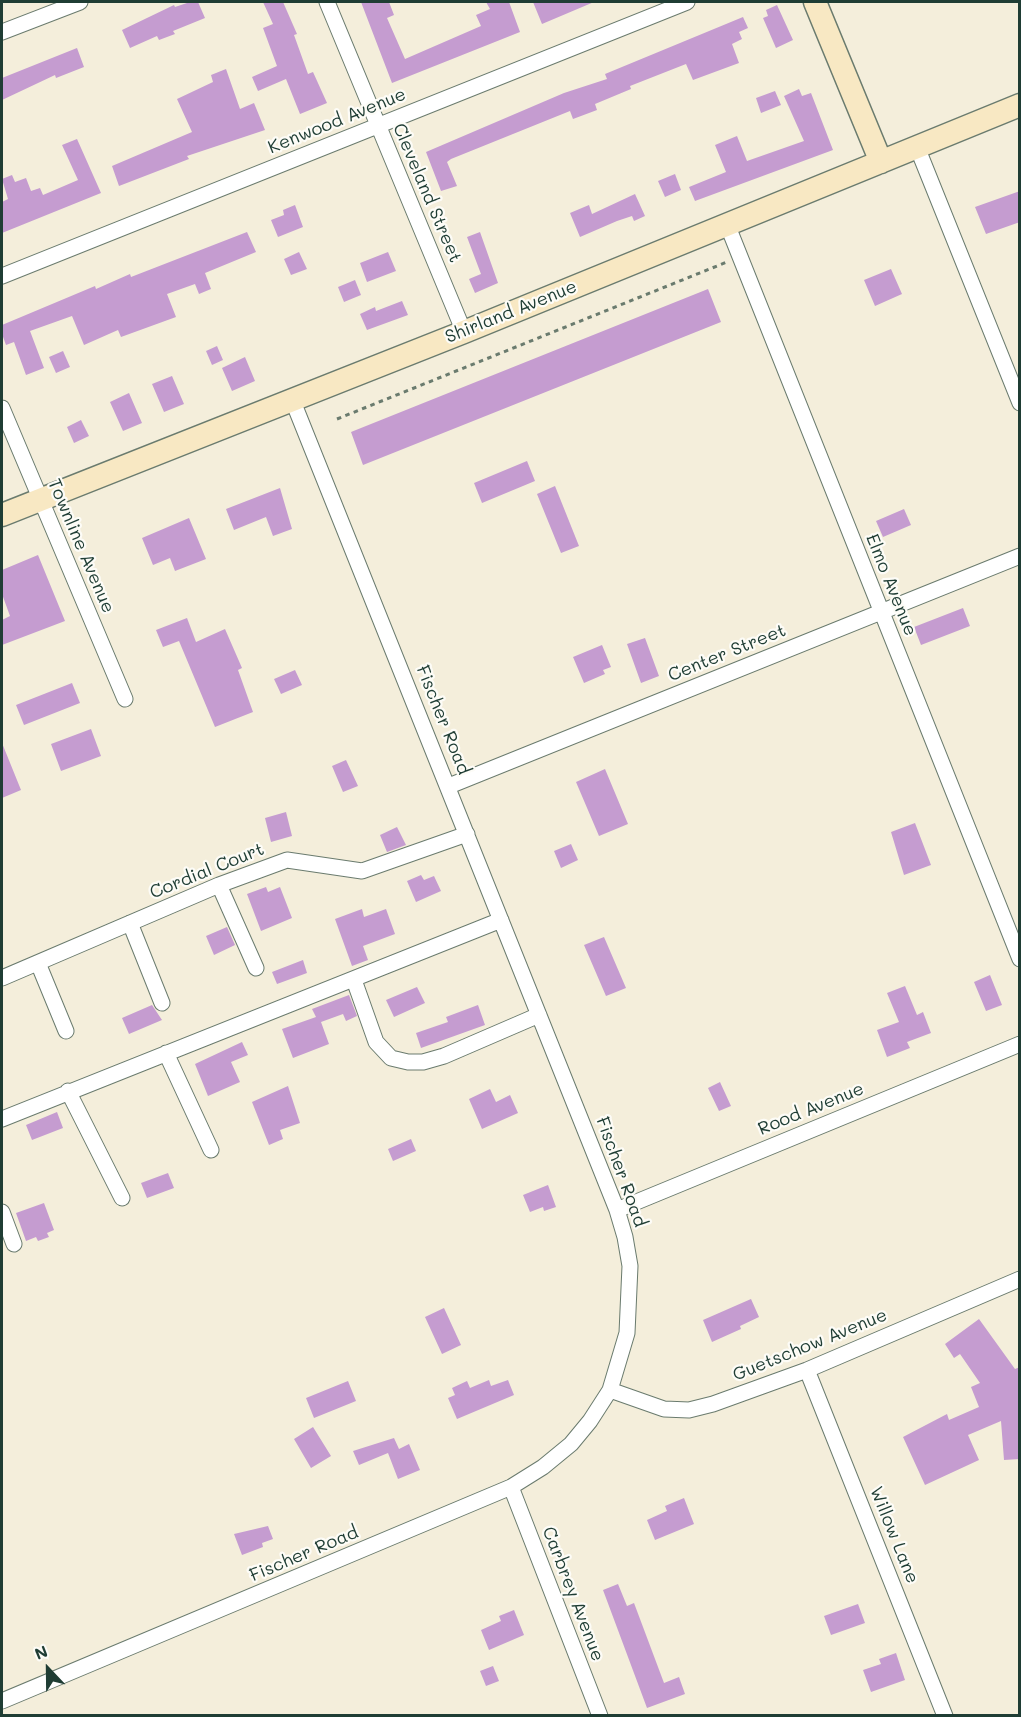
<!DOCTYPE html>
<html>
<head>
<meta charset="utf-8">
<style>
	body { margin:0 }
	#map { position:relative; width:1021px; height:1717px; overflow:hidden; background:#f4eedb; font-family:Mali,sans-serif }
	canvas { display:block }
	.frame { position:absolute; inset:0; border:3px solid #1f3d34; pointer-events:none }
	.north { position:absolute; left:18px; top:1639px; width:60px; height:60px; -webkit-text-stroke:4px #fdfcf7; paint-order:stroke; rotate:338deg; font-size:16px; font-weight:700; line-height:24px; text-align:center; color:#1f3d34 }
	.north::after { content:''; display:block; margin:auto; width:21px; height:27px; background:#1f3d34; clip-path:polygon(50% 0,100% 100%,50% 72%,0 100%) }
</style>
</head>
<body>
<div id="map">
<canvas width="1021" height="1717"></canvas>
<div class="frame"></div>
<div class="north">N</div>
</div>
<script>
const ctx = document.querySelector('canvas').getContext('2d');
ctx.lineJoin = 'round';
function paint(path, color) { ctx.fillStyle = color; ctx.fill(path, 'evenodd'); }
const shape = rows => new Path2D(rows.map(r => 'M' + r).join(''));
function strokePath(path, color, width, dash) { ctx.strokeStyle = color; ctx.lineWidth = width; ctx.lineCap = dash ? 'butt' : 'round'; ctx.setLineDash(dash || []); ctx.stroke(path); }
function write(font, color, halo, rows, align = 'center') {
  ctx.font = font + ' Mali,sans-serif'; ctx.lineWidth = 4.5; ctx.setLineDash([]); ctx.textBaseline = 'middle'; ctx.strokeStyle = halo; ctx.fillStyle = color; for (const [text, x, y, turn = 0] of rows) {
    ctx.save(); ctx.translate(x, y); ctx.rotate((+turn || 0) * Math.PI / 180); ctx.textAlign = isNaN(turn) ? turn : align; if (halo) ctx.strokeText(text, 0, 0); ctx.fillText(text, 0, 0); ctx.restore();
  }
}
paint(shape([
	[190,2,198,2,205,18,173,31,175,34,159,40,157,36,130,48,122,30,174,5,175,7],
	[263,2,283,2,297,34,294,35,308,74,313,72,327,103,300,114,286,79,258,91,252,77,277,66,263,28,273,24],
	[361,2,389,2,394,15,387,18,405,59,481,26,476,15,490,9,486,2,509,2,520,32,392,83],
	[533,2,594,2,542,24],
	[777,5,793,40,776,48,763,18,768,16,766,10],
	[743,17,748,28,739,32,742,39,732,44,739,63,693,80,686,64,630,86,631,89,595,104,597,110,573,119,570,111,451,159,447,162,457,186,441,191,426,152,564,93,607,79,605,74],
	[77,48,84,67,56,78,55,75,2,100,2,78],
	[226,69,240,109,254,103,265,130,187,156,189,159,119,186,112,166,192,132,177,99,213,82,211,75],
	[799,89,802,96,811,93,833,150,695,201,689,187,726,172,715,145,737,136,747,161,804,141,784,96],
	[775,91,781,105,761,113,756,98],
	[77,139,101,193,2,233,2,202,8,199,2,179,12,175,15,182,26,178,31,191,40,188,43,195,78,180,62,145],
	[675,174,681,190,665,197,658,181],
	[1020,191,1020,222,986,234,975,207],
	[635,194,645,216,634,221,632,216,617,221,580,237,570,213,589,205,592,214],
	[295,205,303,227,278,237,271,220,284,215,283,210],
	[247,232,256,252,205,273,211,289,199,294,195,284,167,294,176,317,121,337,118,330,84,345,72,316,30,331,44,368,26,375,14,342,6,345,2,334,2,325,95,286,96,289,130,274,131,277],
	[480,232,498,283,475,293,469,279,481,274,467,237],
	[299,252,307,269,291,275,284,259],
	[388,252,396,271,367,282,360,263],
	[891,269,902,294,875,306,864,280],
	[355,280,361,295,344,302,338,287],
	[708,289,721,322,363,465,351,432],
	[402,301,408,315,367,330,360,314,375,307,376,311],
	[217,346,223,360,212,365,206,351],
	[63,351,70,367,56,373,49,357],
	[245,357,255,381,232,391,222,368],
	[172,376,184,404,164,412,152,384],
	[129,393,142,423,123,431,110,402],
	[81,420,89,436,74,443,67,427],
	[527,461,535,481,482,503,474,483],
	[555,486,579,546,561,553,537,494],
	[280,488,292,529,273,536,266,517,234,530,226,509],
	[904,509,911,525,883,537,876,521],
	[189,518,206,559,175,571,170,558,153,565,142,538],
	[38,555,65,621,2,645,2,620,10,616,2,594,2,570],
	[963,608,970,626,921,645,914,627],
	[187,618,196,642,225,629,242,668,238,670,253,712,215,727,179,641,163,647,156,630],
	[645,638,659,676,641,683,627,644],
	[602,645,611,667,603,670,605,674,584,683,573,657],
	[295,670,302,685,281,694,274,679],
	[72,683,80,703,24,725,16,705],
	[91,729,101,756,61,771,51,744],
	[2,743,21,790,2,798],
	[346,760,358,786,343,792,332,766],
	[605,769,628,824,599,836,576,782],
	[286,812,292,836,271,842,265,818],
	[915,823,931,865,904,875,891,832],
	[397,827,406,845,387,852,380,835],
	[571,844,578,860,561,868,554,851],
	[421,875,424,880,434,876,441,891,416,902,407,881],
	[266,887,268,892,280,887,292,918,261,931,247,894],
	[362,909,364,917,386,909,395,934,363,946,368,960,352,966,335,919],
	[227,927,235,945,214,955,206,936],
	[604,937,626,988,606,996,584,945],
	[303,960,307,973,277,984,272,972],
	[990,975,1002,1005,986,1011,974,982],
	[905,986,917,1015,923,1012,931,1033,907,1042,910,1048,887,1057,877,1030,899,1022,887,993],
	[417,987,425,1003,394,1017,386,1000],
	[349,995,357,1016,346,1021,343,1014,321,1022,329,1044,293,1058,282,1029,316,1017,312,1009],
	[152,1005,162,1020,129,1034,122,1018],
	[478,1005,485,1025,421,1048,416,1033,448,1022,446,1017],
	[242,1042,248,1055,231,1062,240,1082,208,1096,195,1064],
	[720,1082,731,1106,719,1111,708,1088],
	[288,1086,300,1123,280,1130,283,1139,269,1145,252,1102],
	[490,1089,496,1102,510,1095,518,1113,482,1129,469,1099],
	[57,1112,63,1128,32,1140,26,1125],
	[411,1139,416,1151,393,1161,388,1149],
	[168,1173,174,1188,147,1198,141,1183],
	[548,1185,556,1207,544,1211,543,1207,530,1212,523,1195],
	[44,1203,54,1230,47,1233,49,1237,38,1241,36,1237,26,1241,16,1213],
	[751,1299,759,1317,740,1326,741,1329,712,1342,703,1320],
	[444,1308,461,1345,442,1354,425,1317],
	[979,1319,1015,1369,1020,1367,1020,1459,1004,1460,1001,1421,968,1435,979,1460,925,1485,903,1437,947,1414,949,1420,979,1407,971,1387,980,1383,960,1354,954,1358,945,1344],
	[489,1380,491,1386,508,1380,514,1395,457,1419,448,1398,455,1395,452,1388,467,1381,470,1388],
	[348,1381,356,1401,314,1418,306,1398],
	[313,1427,331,1456,311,1468,294,1439],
	[394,1438,399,1449,409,1444,420,1470,398,1479,388,1453,359,1465,353,1451],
	[684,1498,694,1524,655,1540,647,1520,667,1511,665,1506],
	[268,1526,273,1539,262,1543,263,1547,242,1555,234,1534],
	[618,1584,627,1606,634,1603,664,1683,679,1677,685,1694,647,1708,603,1590],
	[858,1604,865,1623,831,1635,824,1616],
	[514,1610,524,1635,489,1650,481,1630,501,1621,499,1616],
	[896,1653,905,1680,871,1692,863,1670,881,1664,879,1659],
	[493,1666,499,1681,486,1686,480,1671]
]), '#c59cd0');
const street = shape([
	[327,2,464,332],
	[2,32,80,2],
	[917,147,1020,403],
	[727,224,1020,959],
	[2,276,687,2],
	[2,408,125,699],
	[449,786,1020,556],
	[219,885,256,968],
	[130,923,162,1003],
	[38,963,66,1031],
	[2,978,219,885,287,860,362,871,467,834],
	[354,980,376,1042,391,1058,408,1062,423,1062,444,1056,539,1015],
	[166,1053,211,1150],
	[68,1091,122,1198],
	[2,1119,501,920],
	[617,1210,1020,1044],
	[2,1212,14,1244],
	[807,1370,945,1716],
	[610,1390,664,1409,689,1410,713,1404,807,1370,1020,1279],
	[511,1487,600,1716],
	[2,1701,511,1487,543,1467,571,1444,590,1421,610,1390,627,1333,630,1266,625,1237,617,1210,292,399]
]);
const secondary = shape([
	[815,2,881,162],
	[2,515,464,332,1020,105]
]);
strokePath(street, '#6a7b6e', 17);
strokePath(secondary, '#6a7b6e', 25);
strokePath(shape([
	[337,419,727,262]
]), '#6a7b6e', 3, [4.5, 4.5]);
strokePath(street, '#fff', 15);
strokePath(secondary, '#f8e8c3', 22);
write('18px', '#1f3d34', '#fdfcf7', [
	["Kenwood Avenue",337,121,-22],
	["Cleveland Street",427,193,67],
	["Shirland Avenue",511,312,-22],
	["Townline Avenue",81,546,67],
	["Elmo Avenue",891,585,68],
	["Center Street",727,653,-22],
	["Fischer Road",443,720,68],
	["Cordial Court",207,871,-22],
	["Rood Avenue",811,1109,-22],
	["Fischer Road",621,1172,70],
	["Guetschow Avenue",810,1345,-22],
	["Willow Lane",894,1535,68],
	["Fischer Road",304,1554,-23],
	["Carbrey Avenue",573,1594,69]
]);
</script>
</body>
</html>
